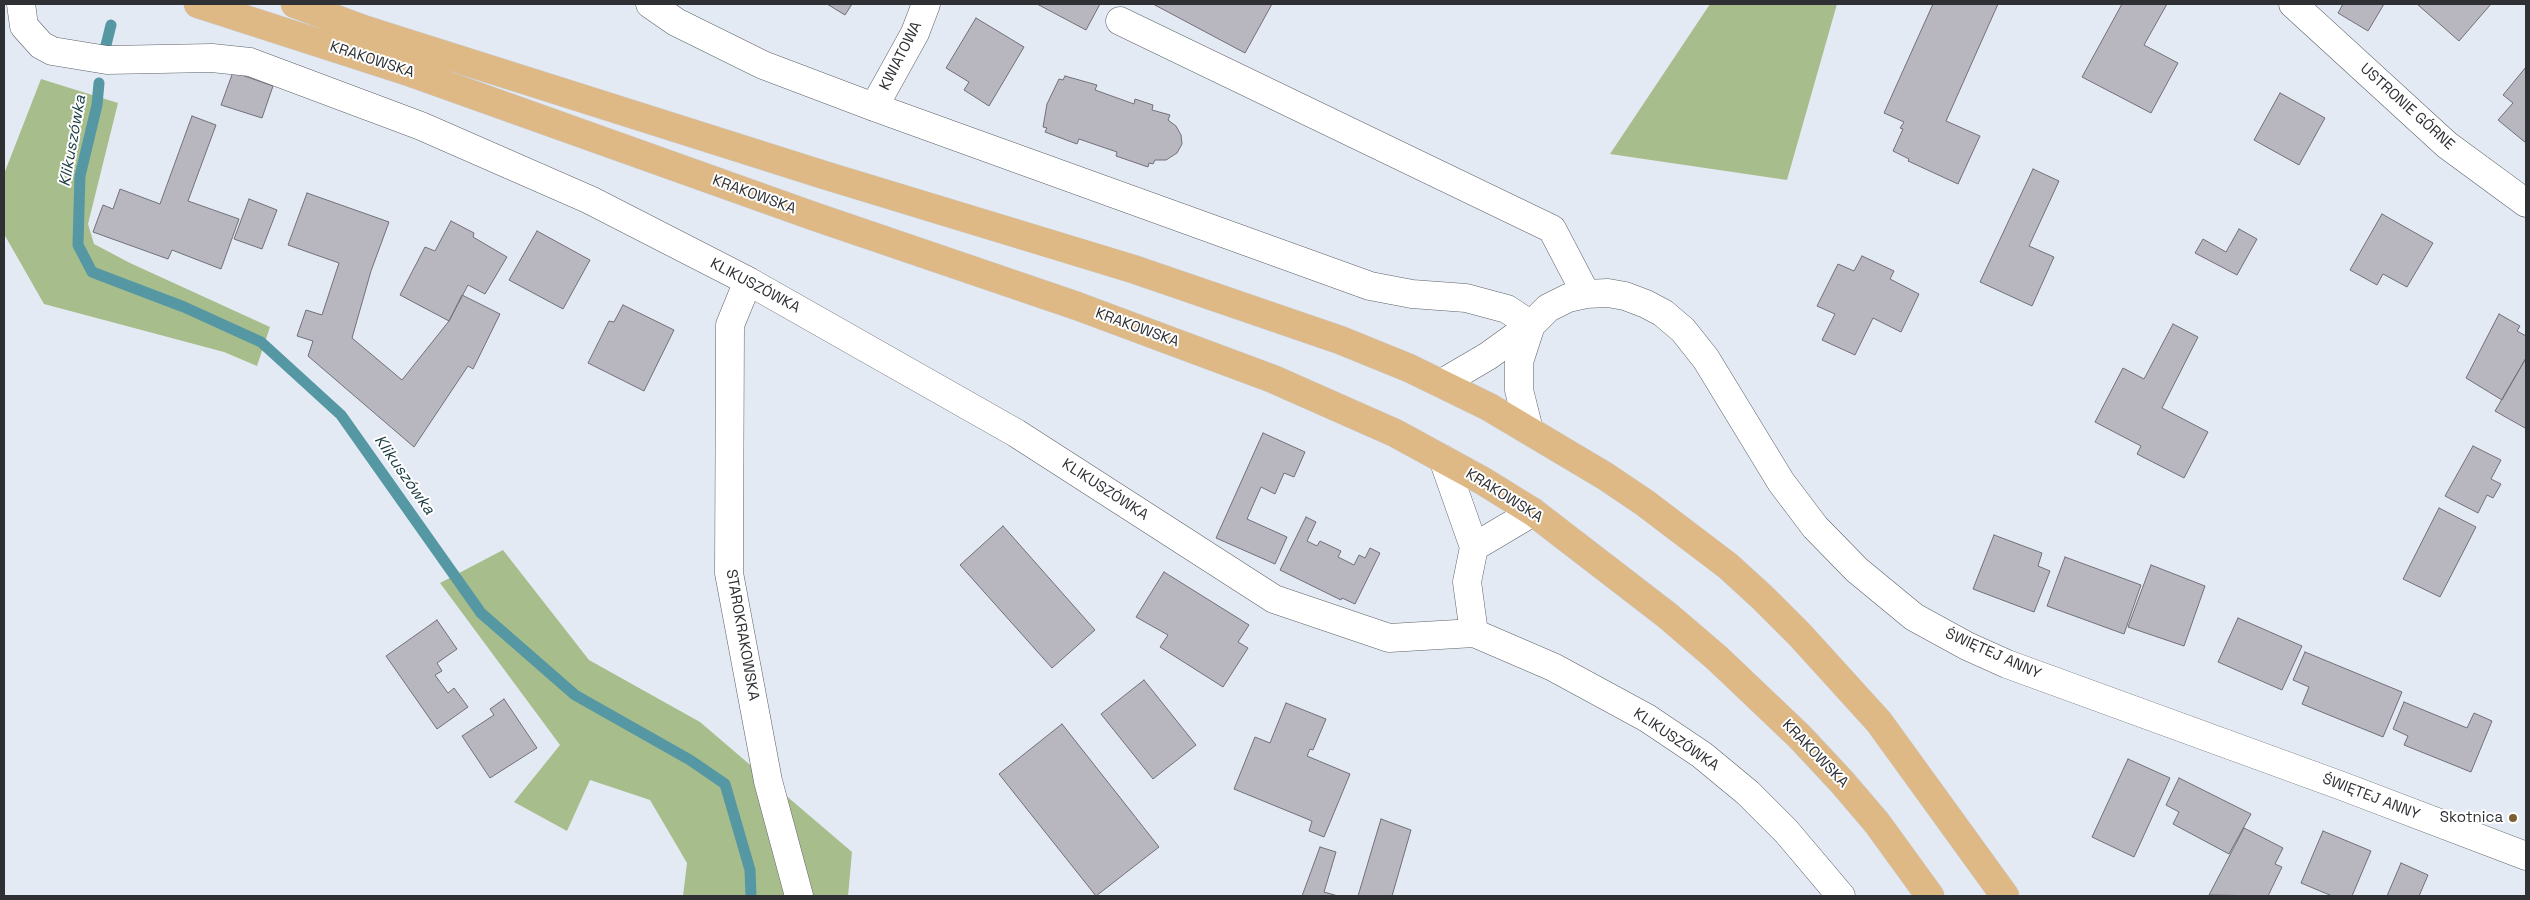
<!DOCTYPE html>
<html>
<head>
<meta charset="utf-8">
<style>
	body { margin:0 }
	#map { position:relative; width:2530px; height:900px; overflow:hidden; background:#e4eaf3; font-family:"Space Grotesk",sans-serif }
	canvas { display:block }
	.frame { position:absolute; inset:0; border:5px solid #2e3034; pointer-events:none }
</style>
</head>
<body>
<div id="map">
<canvas width="2530" height="900"></canvas>
<div class="frame"></div>
</div>
<script>
const ctx = document.querySelector('canvas').getContext('2d');
ctx.lineJoin = 'round';
function paint(path, color) { ctx.fillStyle = color; ctx.fill(path, 'evenodd'); }
const shape = rows => new Path2D(rows.map(r => 'M' + r).join(''));
function strokePath(path, color, width, dash) { ctx.strokeStyle = color; ctx.lineWidth = width; ctx.lineCap = dash ? 'butt' : 'round'; ctx.setLineDash(dash || []); ctx.stroke(path); }
function write(font, color, halo, rows, align = 'center') {
  ctx.font = font + ' "Space Grotesk",sans-serif'; ctx.lineWidth = 4; ctx.setLineDash([]); ctx.textBaseline = 'middle'; ctx.strokeStyle = halo; ctx.fillStyle = color; for (const [text, x, y, turn = 0] of rows) {
    ctx.save(); ctx.translate(x, y); ctx.rotate((+turn || 0) * Math.PI / 180); ctx.textAlign = isNaN(turn) ? turn : align; if (halo) ctx.strokeText(text, 0, 0); ctx.fillText(text, 0, 0); ctx.restore();
  }
}
paint(shape([
	[1710,4,1837,4,1787,180,1610,154],
	[41,79,118,103,88,224,94,244,130,263,270,327,257,366,224,352,44,304,4,234,4,174],
	[503,550,589,660,700,722,852,852,848,896,683,896,687,863,650,800,590,780,567,831,514,802,560,745,440,583]
]), '#a8bd8c');
strokePath(shape([
	[106,45,111,25],
	[99,83,97,105,80,176,79,209,78,245,92,272,184,307,261,342,341,415,481,613,575,695,690,760,725,784,750,870,751,896]
]), '#5598a4', 11);
const building = shape([
	[827,4,852,4,845,15,827,4],
	[1037,4,1100,4,1086,30,1037,4],
	[1153,4,1272,4,1245,53,1153,4],
	[1933,4,1998,4,1946,121,1980,136,1958,184,1908,161,1909,159,1893,151,1903,129,1900,128,1904,122,1884,113,1933,4],
	[2122,4,2167,4,2144,45,2178,63,2151,113,2082,77,2122,4],
	[2343,4,2384,4,2368,31,2338,13,2343,4],
	[2417,4,2491,4,2459,41,2417,4],
	[976,18,1024,47,989,106,964,90,969,82,946,68,976,18],
	[2526,67,2526,143,2498,120,2513,103,2503,95,2526,67],
	[233,72,273,86,262,118,221,105,233,72],
	[1065,76,1097,85,1095,90,1134,104,1135,99,1153,105,1152,110,1170,115,1168,120,1176,126,1181,135,1182,144,1177,153,1166,160,1155,160,1153,164,1149,163,1148,167,1116,156,1117,152,1079,139,1077,144,1045,132,1047,128,1043,127,1047,104,1059,79,1063,80,1065,76],
	[2280,93,2325,118,2299,165,2254,140,2280,93],
	[192,116,216,125,188,201,239,219,221,269,172,250,168,259,93,232,103,205,113,209,120,189,160,204,192,116],
	[2033,169,2059,181,2029,246,2054,257,2032,306,1980,282,2033,169],
	[307,193,389,222,371,271,352,338,402,380,449,321,462,295,500,314,473,369,468,366,414,447,308,356,313,341,297,336,306,310,322,315,339,263,288,245,307,193],
	[249,199,277,210,262,249,234,239,249,199],
	[2382,214,2433,243,2407,287,2383,274,2377,285,2350,270,2382,214],
	[451,221,474,233,473,237,507,257,485,294,468,285,449,321,400,295,425,247,435,251,451,221],
	[2239,229,2257,239,2237,275,2195,253,2203,239,2226,252,2239,229],
	[537,231,590,260,563,309,509,280,537,231],
	[1862,256,1894,271,1890,279,1919,294,1901,332,1873,318,1855,355,1822,340,1835,314,1817,306,1838,264,1854,271,1862,256],
	[623,305,674,330,644,391,588,363,609,321,614,322,623,305],
	[2499,314,2520,326,2517,331,2526,336,2526,358,2502,400,2466,378,2499,314],
	[2173,324,2198,337,2162,408,2208,432,2184,478,2137,454,2141,446,2095,422,2123,368,2144,379,2173,324],
	[2526,358,2526,427,2525,428,2495,411,2526,358],
	[1263,433,1305,452,1294,477,1284,473,1275,494,1261,487,1247,519,1287,537,1275,564,1216,538,1263,433],
	[2473,446,2501,460,2491,479,2501,484,2493,498,2487,495,2478,513,2445,496,2473,446],
	[2439,508,2476,527,2440,597,2403,579,2439,508],
	[1306,517,1316,522,1307,541,1317,546,1320,541,1341,551,1338,557,1354,565,1359,555,1365,558,1370,548,1380,553,1355,604,1342,598,1341,600,1280,570,1306,517],
	[1003,526,1095,630,1052,668,960,565,1003,526],
	[1994,535,2042,553,2038,566,2050,571,2034,612,1973,589,1994,535],
	[2065,557,2141,585,2124,634,2047,606,2065,557],
	[2151,565,2205,586,2184,646,2128,627,2151,565],
	[1164,572,1249,625,1238,642,1248,648,1223,687,1160,647,1168,635,1136,617,1164,572],
	[2238,618,2302,646,2282,690,2218,662,2238,618],
	[437,620,457,649,437,663,442,671,435,675,448,693,454,688,468,707,437,729,386,656,437,620],
	[2305,652,2402,692,2383,737,2302,704,2309,687,2293,680,2305,652],
	[1144,680,1196,745,1153,779,1101,714,1144,680],
	[504,699,537,748,490,778,462,736,494,715,490,709,504,699],
	[2404,702,2467,728,2474,713,2492,721,2471,772,2404,745,2408,736,2393,729,2404,702],
	[1286,703,1326,719,1313,750,1310,749,1307,756,1350,774,1324,837,1309,831,1312,821,1234,789,1255,737,1270,743,1286,703],
	[1062,724,1159,847,1096,896,999,774,1062,724],
	[2128,759,2170,778,2134,857,2092,837,2128,759],
	[2179,778,2251,814,2229,854,2173,824,2179,812,2166,805,2179,778],
	[1381,819,1411,830,1392,896,1358,896,1381,819],
	[2244,828,2283,848,2275,864,2282,867,2268,896,2209,895,2244,828],
	[2323,831,2371,851,2352,896,2332,896,2301,883,2323,831],
	[1320,847,1336,852,1324,892,1338,896,1302,896,1320,847],
	[2401,863,2428,875,2419,896,2387,896,2401,863]
]);
paint(building, '#b8b7c0');
strokePath(building, '#717079', 1);
const minor = shape([
	[21,4,24,26,41,45,52,51,107,60,212,58,250,62,421,126,590,200,748,281,1016,433,1274,599,1389,638,1474,633],
	[650,4,676,22,763,65,874,107,1370,286,1412,294,1466,298,1507,309,1531,325],
	[2293,4,2447,145,2526,203],
	[1120,21,1552,229,1586,294],
	[874,107,915,33,926,4],
	[748,281,730,325,729,573,768,781,799,896],
	[1442,383,1488,356,1531,325,1548,308,1568,298,1586,294,1608,293,1625,296,1646,304,1663,313,1683,330,1706,359,1781,482,1815,527,1857,570,1914,617,1967,646,2007,664,2342,786,2526,856],
	[1529,430,1519,390,1519,362,1531,325],
	[1443,459,1474,547,1467,582,1474,633,1553,667,1647,718,1702,755,1748,793,1786,831,1841,896],
	[1474,547,1533,512]
]);
const major = shape([
	[198,4,412,73,813,216,1077,306,1273,379,1395,433,1483,481,1533,512,1668,616,1717,658,1799,736,1842,782,1877,823,1930,896],
	[295,4,363,29,824,175,1133,269,1340,340,1409,368,1489,407,1605,476,1645,503,1728,566,1763,598,1800,635,1879,722,2005,896]
]);
strokePath(minor, '#5c6169', 29);
strokePath(major, '#c9c9ca', 29);
strokePath(minor, '#fff', 28);
strokePath(major, '#dfb985', 28);
for (const [x, y, r, color] of [
	[2513,818,5,"#7b5f31"]
]) { const dot = new Path2D(); dot.arc(x, y, r, 0, 2 * Math.PI); ctx.fillStyle = color; ctx.fill(dot); strokePath(dot, '#fff', 2); }
write('15px', '#2e3034', '#fff', [
	["KWIATOWA",901,56,-63],
	["KRAKOWSKA",372,60,18],
	["USTRONIE GÓRNE",2407,107,42],
	["KRAKOWSKA",754,195,20],
	["KLIKUSZÓWKA",755,286,28],
	["KRAKOWSKA",1137,328,20],
	["KLIKUSZÓWKA",1105,490,33],
	["KRAKOWSKA",1504,496,32],
	["STAROKRAKOWSKA",742,635,80],
	["ŚWIĘTEJ ANNY",1993,654,24],
	["KLIKUSZÓWKA",1676,740,34],
	["KRAKOWSKA",1815,754,46],
	["ŚWIĘTEJ ANNY",2371,797,21]
]);
write('15px', '#2e3034', '#fff', [
	["Skotnica",2503,818]
], 'right');
write('italic 16px', '#183a40', '#fff', [
	["Klikuszówka",73,141,-80],
	["Klikuszówka",404,475,55]
]);
</script>
</body>
</html>
